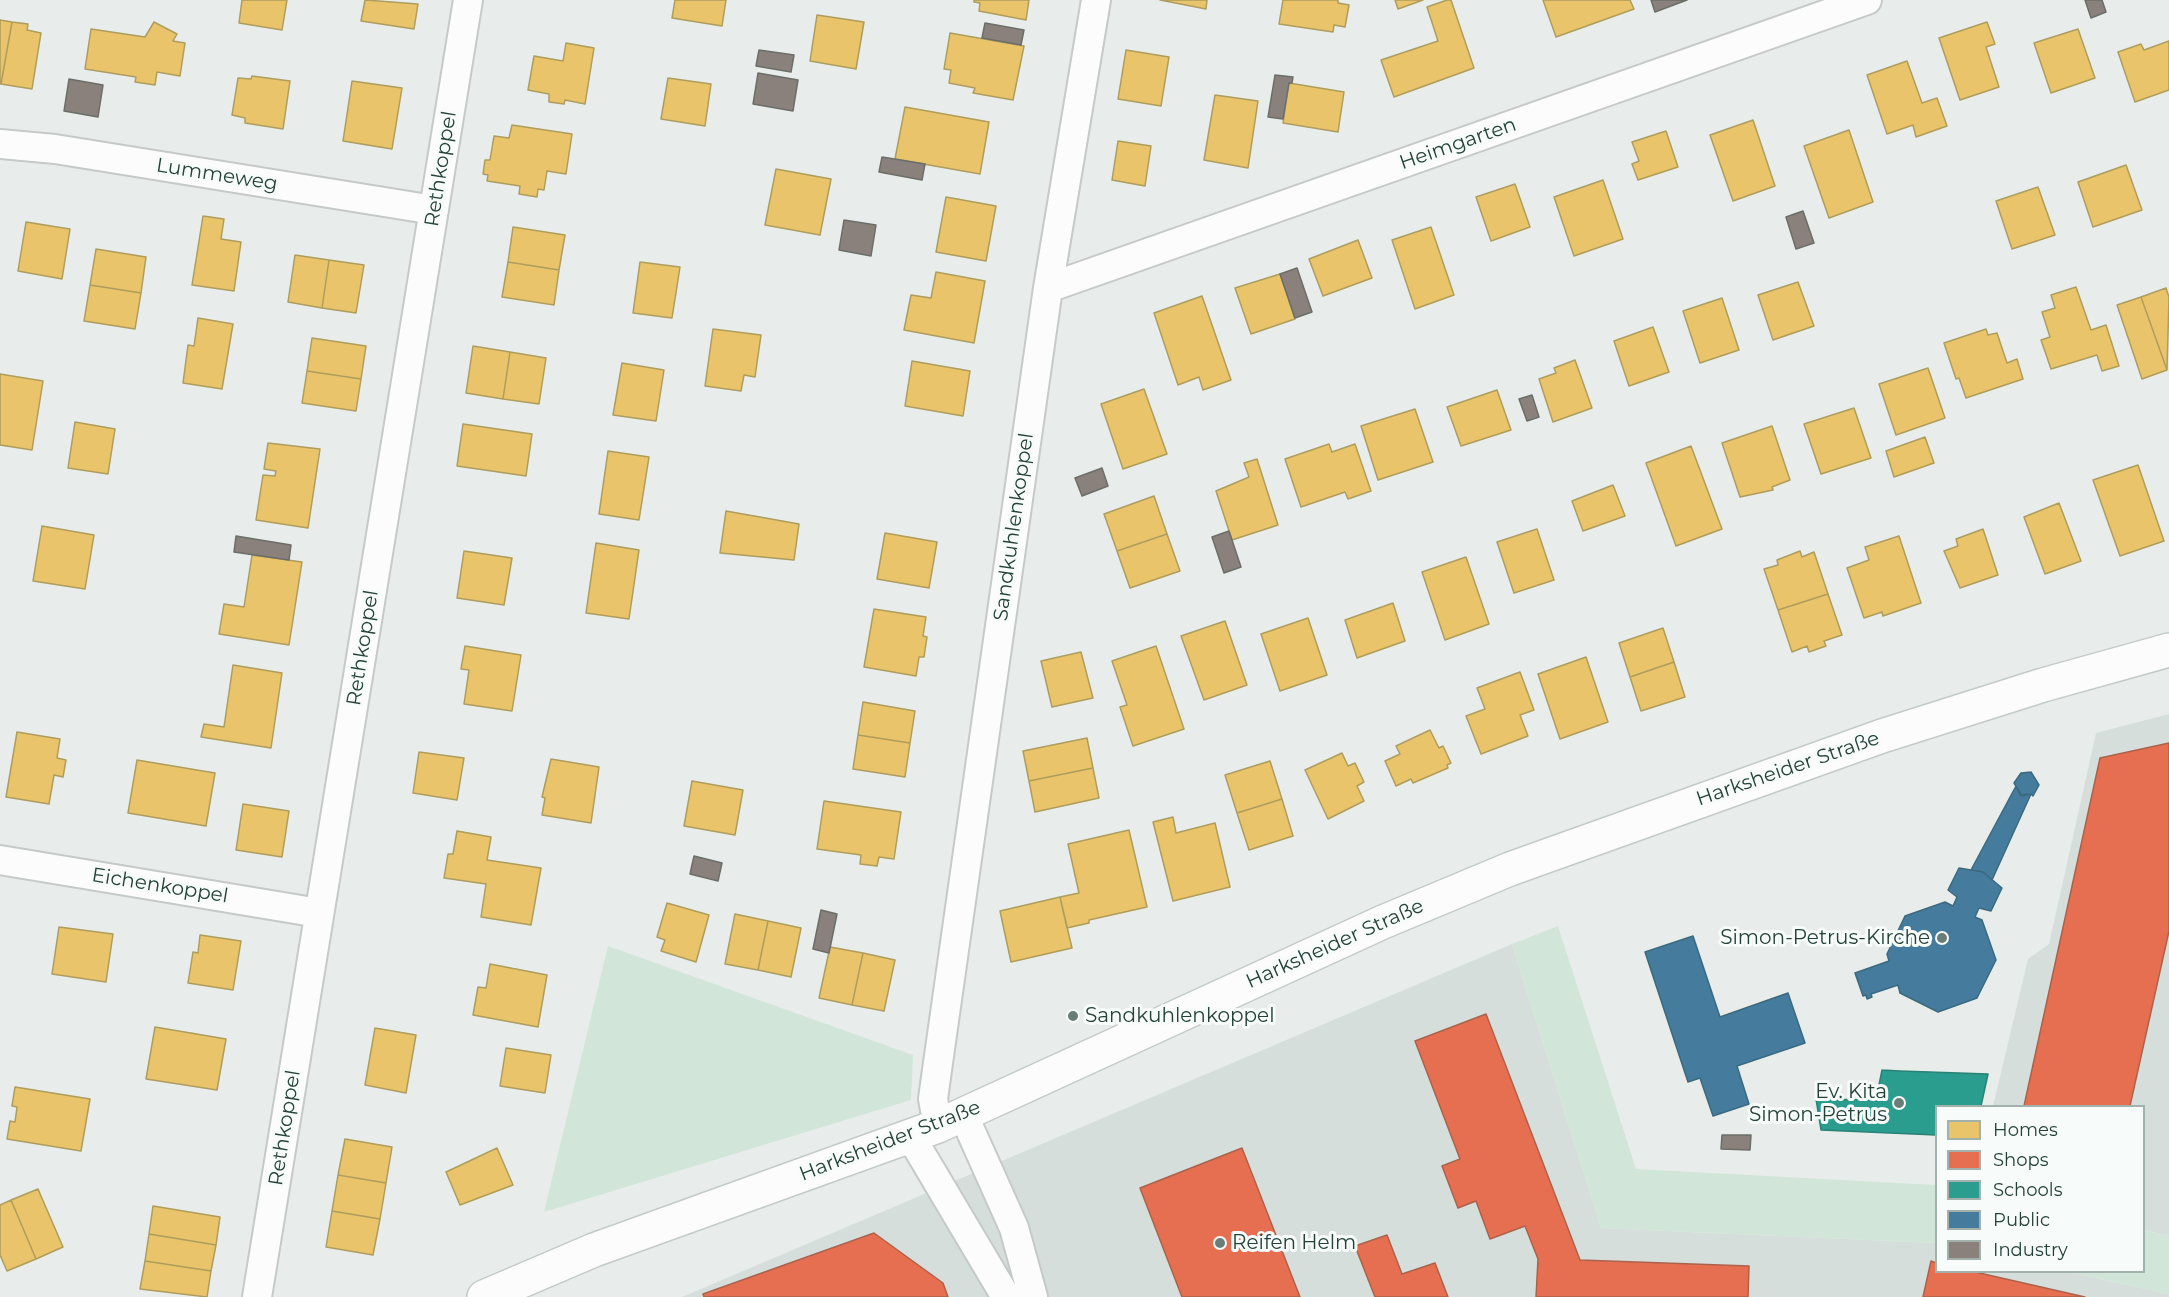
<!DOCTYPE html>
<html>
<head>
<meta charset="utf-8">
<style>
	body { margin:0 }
	#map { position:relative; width:2169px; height:1297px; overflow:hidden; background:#e8edeb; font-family:Montserrat,sans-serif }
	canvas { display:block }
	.legend { position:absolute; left:1935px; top:1105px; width:210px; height:168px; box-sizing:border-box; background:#f7fbf9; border:2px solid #a3b1ad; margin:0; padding:8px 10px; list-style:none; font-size:18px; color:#24423a }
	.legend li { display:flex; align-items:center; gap:12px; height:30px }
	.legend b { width:30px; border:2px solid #a3b1ad }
</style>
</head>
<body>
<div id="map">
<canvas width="2169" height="1297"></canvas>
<ul class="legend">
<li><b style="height:16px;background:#e9c46a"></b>Homes</li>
<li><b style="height:16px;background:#e76f51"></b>Shops</li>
<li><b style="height:16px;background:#2a9d8f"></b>Schools</li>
<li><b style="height:16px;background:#457b9d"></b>Public</li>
<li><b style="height:16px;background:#8a817c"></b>Industry</li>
</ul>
</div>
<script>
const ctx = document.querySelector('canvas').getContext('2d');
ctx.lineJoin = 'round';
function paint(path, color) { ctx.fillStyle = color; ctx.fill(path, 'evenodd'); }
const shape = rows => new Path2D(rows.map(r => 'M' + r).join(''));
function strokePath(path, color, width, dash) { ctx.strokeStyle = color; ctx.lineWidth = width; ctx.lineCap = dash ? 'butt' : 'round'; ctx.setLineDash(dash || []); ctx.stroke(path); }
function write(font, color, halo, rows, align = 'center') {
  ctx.font = font + ' Montserrat,sans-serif'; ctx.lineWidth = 6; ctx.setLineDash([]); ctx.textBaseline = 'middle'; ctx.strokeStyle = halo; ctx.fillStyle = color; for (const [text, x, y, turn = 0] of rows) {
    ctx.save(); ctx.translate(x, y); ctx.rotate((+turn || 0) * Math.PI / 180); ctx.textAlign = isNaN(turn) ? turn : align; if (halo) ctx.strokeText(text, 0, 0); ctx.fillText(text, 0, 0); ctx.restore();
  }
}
paint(shape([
	[2169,714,2169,1236,2144,1230,2144,1106,1993,1106,2028,959,2049,944,2096,733],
	[1512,944,1601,1228,1936,1243,1936,1272,2068,1272,2169,1294,2169,1297,682,1297]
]), '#d6dedb');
paint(shape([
	[1558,926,1636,1169,1936,1185,1936,1243,1601,1228,1512,944],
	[608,946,913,1055,911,1100,544,1212],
	[2144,1230,2169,1236,2169,1294,2068,1272,2144,1272]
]), '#d1e6d8');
const homes = shape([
	[242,0,287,0,282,30,239,23,242,0],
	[365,0,418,4,414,29,361,21,365,0],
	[675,0,726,0,722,26,672,18,675,0],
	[974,0,1029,0,1026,20,979,11,980,3,974,2,974,0],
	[1160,0,1207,0,1206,9,1160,0],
	[1283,0,1338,0,1338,3,1349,5,1345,27,1334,25,1333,32,1279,24,1283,0],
	[1395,0,1423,0,1398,9,1395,0],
	[1447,0,1451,0,1474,68,1394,97,1381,60,1438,41,1427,7,1447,0],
	[1543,0,1630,0,1634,9,1556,37,1543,0],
	[817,15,864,22,856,69,810,61,817,15],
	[0,20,12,22,1,84,0,84,0,20],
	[12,22,28,24,27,30,41,33,32,89,1,84,12,22],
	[154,22,177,34,173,41,185,43,180,76,157,72,155,85,135,82,136,77,85,69,91,29,145,37,154,22],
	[1987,22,1995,44,1986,47,1999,87,1960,100,1939,38,1987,22],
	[2078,29,2095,78,2051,93,2034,43,2078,29],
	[950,33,1024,46,1013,100,973,93,975,88,949,83,951,70,944,69,950,33],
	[2169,41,2169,90,2135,102,2118,52,2141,44,2144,50,2169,41],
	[566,43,594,48,585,104,565,100,564,104,549,102,549,94,528,90,534,56,563,61,566,43],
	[1126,50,1169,57,1161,106,1118,99,1126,50],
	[1907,61,1922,103,1937,98,1947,126,1916,137,1913,125,1887,134,1867,75,1907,61],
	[252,76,290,81,283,129,245,123,245,118,232,115,238,78,251,79,252,76],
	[668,78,711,84,705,126,661,119,668,78],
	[352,81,402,88,392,149,343,141,352,81],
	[1289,83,1344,92,1338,132,1283,123,1289,83],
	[1215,95,1258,101,1248,168,1204,160,1215,95],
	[905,107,989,122,980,174,895,159,905,107],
	[1753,120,1775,186,1733,201,1710,135,1753,120],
	[512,125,572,134,566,174,547,171,544,190,538,189,537,197,519,194,520,186,487,181,488,175,483,174,485,160,490,160,494,136,509,138,512,125],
	[1849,130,1873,202,1829,218,1804,146,1849,130],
	[1666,131,1678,167,1638,180,1632,164,1639,161,1632,142,1666,131],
	[1118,141,1151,146,1145,186,1112,180,1118,141],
	[2126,165,2142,210,2093,227,2078,182,2126,165],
	[776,169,831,179,820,235,765,225,776,169],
	[1603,180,1623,239,1574,256,1554,197,1603,180],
	[1515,184,1530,227,1491,241,1476,197,1515,184],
	[2038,187,2055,235,2012,249,1996,201,2038,187],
	[946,197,996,206,986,261,936,252,946,197],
	[203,216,224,219,221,239,241,242,234,291,192,285,203,216],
	[26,222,70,229,62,279,18,271,26,222],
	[513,227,565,235,559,270,508,262,513,227],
	[1431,227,1454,295,1415,309,1392,240,1431,227],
	[1358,240,1372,278,1323,296,1309,259,1358,240],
	[96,249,146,257,141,293,90,285,96,249],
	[295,255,329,260,322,308,288,302,295,255],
	[329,260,364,265,356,313,322,308,329,260],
	[508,262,559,270,554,305,502,297,508,262],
	[640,262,680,267,672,318,633,313,640,262],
	[936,272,985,281,974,343,904,330,911,295,931,298,936,272],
	[1280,274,1295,319,1251,334,1235,288,1280,274],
	[1798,282,1814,326,1773,340,1758,295,1798,282],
	[90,285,141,293,135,329,84,321,90,285],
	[2076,287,2091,330,2106,325,2119,366,2102,371,2097,355,2051,369,2041,340,2050,337,2042,312,2055,308,2051,295,2076,287],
	[2166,288,2169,297,2167,370,2141,297,2166,288],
	[1202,296,1231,380,1203,390,1199,377,1178,385,1154,313,1202,296],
	[2141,297,2167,370,2142,379,2117,305,2141,297],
	[1722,298,1739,350,1700,363,1683,311,1722,298],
	[198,318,233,324,222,389,183,383,188,345,194,346,198,318],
	[1653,327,1669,372,1629,386,1614,341,1653,327],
	[713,329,761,335,755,377,744,375,741,391,705,386,713,329],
	[1986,329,1988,335,1997,333,2007,363,2017,359,2023,379,1966,398,1959,378,1956,379,1944,343,1986,329],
	[312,338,366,346,361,379,307,371,312,338],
	[473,346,510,352,503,399,466,393,473,346],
	[510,352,546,358,539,404,503,399,510,352],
	[1575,360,1592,408,1553,422,1539,379,1556,373,1554,368,1575,360],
	[912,361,970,371,963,416,905,406,912,361],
	[622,363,664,370,656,421,613,415,622,363],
	[1928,368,1945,418,1896,435,1879,384,1928,368],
	[307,371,361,379,356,411,302,403,307,371],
	[0,374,43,381,32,450,0,445,0,374],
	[1144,389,1167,454,1123,469,1101,404,1144,389],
	[1497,390,1511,430,1461,446,1447,407,1497,390],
	[1854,408,1871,458,1821,474,1804,424,1854,408],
	[1415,409,1433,462,1378,480,1361,426,1415,409],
	[75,422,115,429,108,474,68,468,75,422],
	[463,424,532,434,526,476,457,466,463,424],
	[1772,426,1790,480,1772,487,1773,490,1740,497,1722,443,1772,426],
	[1925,437,1934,463,1894,477,1886,451,1925,437],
	[268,443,320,449,308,528,256,520,263,475,275,476,276,471,264,469,268,443],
	[1329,444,1332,452,1355,444,1371,491,1348,499,1345,492,1301,507,1285,459,1329,444],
	[1691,446,1722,529,1676,546,1646,463,1691,446],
	[608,451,649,457,639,520,599,514,608,451],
	[1257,459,1278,525,1232,540,1216,491,1249,477,1244,463,1257,459],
	[2138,465,2164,541,2120,556,2093,480,2138,465],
	[1613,485,1625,516,1583,531,1572,501,1613,485],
	[1154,496,1167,534,1117,551,1104,514,1154,496],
	[2059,503,2081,561,2045,574,2024,517,2059,503],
	[726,511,799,524,794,560,720,553,726,511],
	[42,526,94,535,85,589,33,581,42,526],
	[1537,529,1554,580,1514,593,1497,542,1537,529],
	[1983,529,1998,575,1960,588,1944,551,1958,546,1956,539,1983,529],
	[885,533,937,542,929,588,877,579,885,533],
	[1167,534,1180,571,1130,588,1117,551,1167,534],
	[1899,536,1921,603,1883,616,1882,612,1864,618,1847,568,1869,560,1865,547,1899,536],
	[596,543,639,550,629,619,586,613,596,543],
	[464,551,512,558,504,605,457,598,464,551],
	[1800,551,1802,557,1814,552,1828,594,1778,610,1764,569,1778,565,1777,560,1800,551],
	[252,555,302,562,289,645,219,634,224,604,244,607,252,555],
	[1466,557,1489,624,1445,640,1422,572,1466,557],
	[1828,594,1842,635,1824,641,1826,646,1809,652,1807,646,1792,652,1778,610,1828,594],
	[1393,603,1405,641,1357,658,1345,620,1393,603],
	[874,609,926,617,923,636,927,637,924,657,919,657,916,676,864,667,874,609],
	[1308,618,1327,675,1280,691,1261,634,1308,618],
	[1225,621,1247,685,1204,700,1181,636,1225,621],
	[1663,628,1674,662,1630,677,1619,643,1663,628],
	[465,646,521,655,512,711,464,704,469,670,461,669,465,646],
	[1156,646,1184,729,1133,746,1120,707,1127,705,1112,661,1156,646],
	[1081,652,1093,698,1052,707,1041,661,1081,652],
	[1586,657,1608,722,1560,739,1538,674,1586,657],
	[1674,662,1685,697,1641,711,1630,677,1674,662],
	[233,665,282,673,271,748,201,737,204,724,224,727,233,665],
	[1520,672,1534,710,1520,715,1528,736,1481,754,1466,716,1485,709,1477,688,1520,672],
	[863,702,915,711,910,743,858,735,863,702],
	[1430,730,1439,748,1443,746,1451,763,1447,765,1448,768,1413,783,1411,779,1396,786,1385,761,1400,754,1396,746,1430,730],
	[17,732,60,739,57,758,66,760,63,777,54,775,49,804,6,797,17,732],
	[858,735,910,743,905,777,853,769,858,735],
	[1087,738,1093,768,1029,781,1023,751,1087,738],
	[419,752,464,758,457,800,413,793,419,752],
	[1342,753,1348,766,1355,763,1364,782,1357,786,1364,801,1328,819,1305,770,1342,753],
	[551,759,599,767,591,823,542,815,545,798,542,797,551,759],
	[137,760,215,773,206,826,128,813,137,760],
	[1270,761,1282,799,1237,813,1225,775,1270,761],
	[1093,768,1099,798,1035,812,1029,781,1093,768],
	[692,781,743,790,735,835,684,826,692,781],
	[1282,799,1293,836,1249,850,1237,813,1282,799],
	[824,801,901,812,894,859,879,857,877,866,860,864,861,855,817,849,824,801],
	[243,804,289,811,282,857,236,850,243,804],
	[1173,817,1176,833,1215,823,1230,887,1173,901,1153,822,1173,817],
	[1129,830,1147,907,1089,920,1089,923,1067,928,1060,897,1079,893,1068,844,1129,830],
	[457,831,491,837,487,860,541,868,531,925,481,917,486,884,444,878,448,854,453,854,457,831],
	[1060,897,1072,948,1011,962,1000,911,1060,897],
	[667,903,709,915,696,962,661,951,665,940,657,937,667,903],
	[735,914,768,921,758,970,725,964,735,914],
	[768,921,801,928,791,977,758,970,768,921],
	[59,927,113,934,106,982,52,974,59,927],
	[200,935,241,941,233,990,188,983,193,952,198,953,200,935],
	[830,947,863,953,852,1005,819,998,830,947],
	[863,953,895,960,884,1011,852,1005,863,953],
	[490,964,547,975,538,1027,473,1015,478,987,486,988,490,964],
	[155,1027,226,1039,217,1090,146,1079,155,1027],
	[375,1028,416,1035,406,1093,365,1085,375,1028],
	[506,1048,551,1055,545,1093,500,1086,506,1048],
	[15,1087,90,1099,81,1151,7,1139,10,1121,15,1122,17,1107,12,1106,15,1087],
	[345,1139,392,1147,386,1183,338,1175,345,1139],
	[497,1148,513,1185,460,1205,446,1172,497,1148],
	[338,1175,386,1183,380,1219,332,1211,338,1175],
	[38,1189,63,1247,36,1259,11,1200,38,1189],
	[11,1200,36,1259,7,1271,0,1255,0,1205,11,1200],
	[153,1206,220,1217,216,1245,149,1234,153,1206],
	[332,1211,380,1219,373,1255,326,1247,332,1211],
	[149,1234,216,1245,211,1271,145,1261,149,1234],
	[145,1261,211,1271,207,1297,140,1289,145,1261]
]);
paint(homes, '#e9c46a');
strokePath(homes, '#ae9d5c', 1.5);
const shops = shape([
	[2169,743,2169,931,2130,1106,2024,1106,2100,758,2169,743],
	[1486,1014,1580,1260,1749,1266,1748,1297,1536,1297,1538,1259,1525,1226,1490,1239,1476,1201,1458,1208,1442,1166,1460,1159,1415,1041,1486,1014],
	[1242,1148,1300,1297,1182,1297,1140,1188,1242,1148],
	[874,1233,943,1283,948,1297,704,1297,703,1294,874,1233],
	[1387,1235,1402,1274,1435,1263,1448,1297,1375,1297,1355,1246,1387,1235],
	[1931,1261,1936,1263,1936,1272,1975,1272,2085,1297,1923,1297,1931,1261]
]);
paint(shops, '#e76f51');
strokePath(shops, '#ac624a', 1.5);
const schools = shape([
	[1882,1070,1900,1071,1988,1074,1981,1106,1936,1106,1936,1135,1821,1130,1816,1099,1876,1100,1882,1070]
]);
paint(schools, '#2a9d8f');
strokePath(schools, '#288276', 1.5);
const public = shape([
	[2031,772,2039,785,2033,796,2031,794,2022,796,2014,783,2021,773,2031,772],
	[2016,786,2020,795,2031,794,1992,880,1983,872,1971,870,2016,786],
	[1959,868,1983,872,2002,888,1991,911,1979,908,1975,917,1982,920,1996,960,1977,998,1938,1012,1900,993,1898,985,1871,994,1872,997,1867,999,1866,995,1863,996,1855,973,1889,961,1887,954,1905,916,1945,902,1953,906,1957,897,1948,890,1959,868],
	[1693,936,1720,1017,1788,993,1805,1043,1737,1066,1749,1104,1713,1116,1700,1078,1688,1082,1645,952,1693,936]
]);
paint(public, '#457b9d');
strokePath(public, '#3b6a7f', 1.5);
const industry = shape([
	[1651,0,1687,0,1655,12,1651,0],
	[2085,0,2102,0,2106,12,2091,18,2085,0],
	[985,23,1024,30,1021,45,982,38,985,23],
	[759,50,794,55,791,72,756,66,759,50],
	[758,73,798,80,793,111,753,104,758,73],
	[1275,75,1293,77,1292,83,1289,83,1283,119,1268,117,1275,75],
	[69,79,103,85,98,117,64,111,69,79],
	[882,157,925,164,922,180,879,172,882,157],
	[1803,211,1814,243,1796,249,1786,217,1803,211],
	[844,220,876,225,871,256,839,250,844,220],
	[1297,268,1312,312,1295,318,1280,274,1297,268],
	[1532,395,1539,417,1527,421,1519,399,1532,395],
	[1102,468,1108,486,1082,496,1075,478,1102,468],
	[1229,531,1241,567,1224,573,1212,537,1229,531],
	[236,536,291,545,289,560,234,552,236,536],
	[694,856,722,863,718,881,690,874,694,856],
	[821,910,837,914,829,953,813,949,821,910],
	[1722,1135,1751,1135,1750,1150,1721,1149,1722,1135]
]);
paint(industry, '#8a817c');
strokePath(industry, '#6b6e68', 1.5);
const minor = shape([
	[0,144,55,149,434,210],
	[1048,288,1867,0],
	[0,860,319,913],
	[963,1114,1014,1228,1033,1297],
	[938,1126,933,1099,937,1070,1048,288,1096,0],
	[911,1137,1006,1297],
	[257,1297,468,0]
]);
const secondary = shape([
	[484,1297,594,1250,938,1126,1383,922,1510,869,1882,736,2043,685,2169,650]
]);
strokePath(minor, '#c5cac8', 32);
strokePath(secondary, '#c3cbc8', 36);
strokePath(minor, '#fcfcfc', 28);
strokePath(secondary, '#fcfcfc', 33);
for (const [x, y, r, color] of [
	[1942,938,6,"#697e78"],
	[1073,1016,6,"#697e78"],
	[1899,1103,6,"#697e78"],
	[1220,1243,6,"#697e78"]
]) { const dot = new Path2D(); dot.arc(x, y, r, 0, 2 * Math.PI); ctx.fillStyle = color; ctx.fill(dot); strokePath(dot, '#f7fbf9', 2); }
write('20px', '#24423a', '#f7fbf9', [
	["Heimgarten",1458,144,-19],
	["Rethkoppel",441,169,-81],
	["Lummeweg",217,175,9],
	["Sandkuhlenkoppel",1014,527,-82],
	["Rethkoppel",363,648,-81],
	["Harksheider Straße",1788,769,-19],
	["Eichenkoppel",160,886,9],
	["Harksheider Straße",1335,944,-24],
	["Rethkoppel",285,1128,-81],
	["Harksheider Straße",890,1141,-21]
]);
write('20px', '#24423a', '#f7fbf9', [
	["Simon-Petrus-Kirche",1930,938],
	["Sandkuhlenkoppel",1085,1016,"left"],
	["Ev. Kita",1887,1092],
	["Simon-Petrus",1887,1115],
	["Reifen Helm",1232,1243,"left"]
], 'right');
</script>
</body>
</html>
